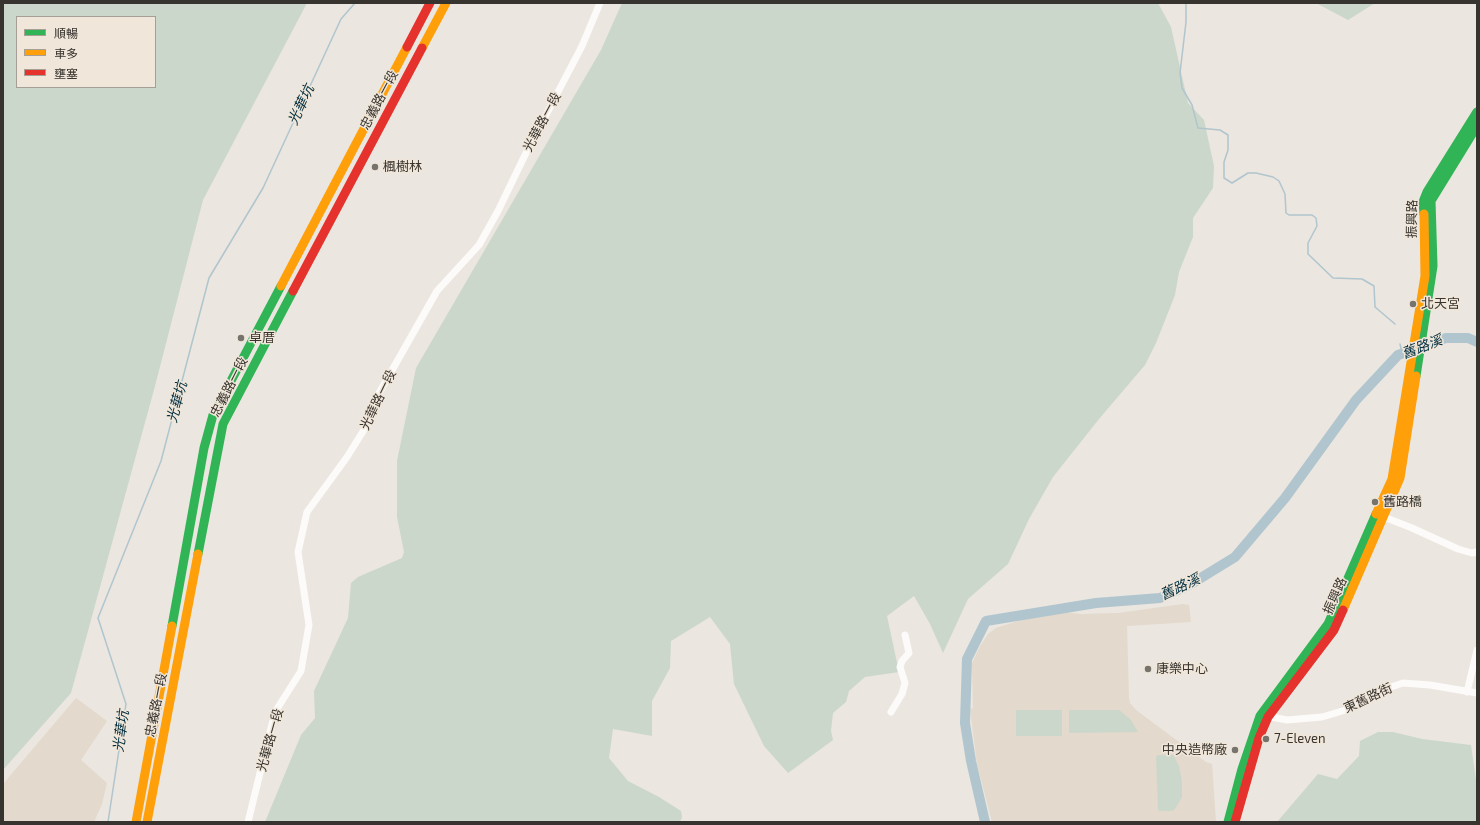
<!DOCTYPE html>
<html>
<head>
<meta charset="utf-8">
<style>
	body { margin:0 }
	#map { position:relative; width:1480px; height:825px; overflow:hidden; background:#ebe6df; font-family:"Exo 2","Noto Sans TC",sans-serif }
	canvas { display:block }
	.frame { position:absolute; inset:0; border:4px solid #37332e; pointer-events:none }
	.legend { position:absolute; left:16px; top:16px; width:140px; height:72px; box-sizing:border-box; background:#f0e7da; border:1px solid #a69f95; margin:0; padding:5px 7px; list-style:none; font-size:12px; color:#37332e }
	.legend li { display:flex; align-items:center; gap:8px; height:20px }
	.legend b { width:20px; border:1px solid #a69f95 }
</style>
</head>
<body>
<div id="map">
<canvas width="1480" height="825"></canvas>
<div class="frame"></div>
<ul class="legend">
<li><b style="height:5px;background:#30b455"></b>順暢</li>
<li><b style="height:5px;background:#ff9f0a"></b>車多</li>
<li><b style="height:5px;background:#e5322d"></b>壅塞</li>
</ul>
</div>
<script>
const ctx = document.querySelector('canvas').getContext('2d');
ctx.lineJoin = 'round';
function paint(path, color) { ctx.fillStyle = color; ctx.fill(path, 'evenodd'); }
const shape = rows => new Path2D(rows.map(r => 'M' + r).join(''));
function strokePath(path, color, width, dash) { ctx.strokeStyle = color; ctx.lineWidth = width; ctx.lineCap = dash ? 'butt' : 'round'; ctx.setLineDash(dash || []); ctx.stroke(path); }
function write(font, color, halo, rows, align = 'center') {
  ctx.font = font + ' "Exo 2","Noto Sans TC",sans-serif'; ctx.lineWidth = 3; ctx.setLineDash([]); ctx.textBaseline = 'middle'; ctx.strokeStyle = halo; ctx.fillStyle = color; for (const [text, x, y, turn = 0] of rows) {
    ctx.save(); ctx.translate(x, y); ctx.rotate((+turn || 0) * Math.PI / 180); ctx.textAlign = isNaN(turn) ? turn : align; if (halo) ctx.strokeText(text, 0, 0); ctx.fillText(text, 0, 0); ctx.restore();
  }
}
paint(shape([
	[1183,604,1189,605,1191,622,1127,626,1129,698,1130,703,1136,710,1206,762,1212,764,1216,822,992,822,977,764,970,709,973,708,972,663,980,646,988,634,996,628,1018,621,1061,612,1081,614,1118,613],
	[76,698,107,721,81,760,107,783,102,804,94,822,3,822,3,784]
]), '#e3d9cc');
paint(shape([
	[3,3,307,3,203,200,155,386,71,693,3,770],
	[17,17,155,17,155,87,17,87],
	[622,3,1158,3,1171,27,1188,103,1204,120,1214,166,1213,188,1193,218,1193,237,1179,272,1175,295,1156,343,1145,365,1099,419,1053,477,1029,519,1008,564,968,599,943,653,930,624,914,596,887,616,899,672,865,677,849,691,846,702,833,713,831,731,833,740,788,773,764,746,734,684,730,644,710,617,671,641,670,668,652,701,652,736,613,729,609,758,628,781,659,797,681,811,682,817,680,822,265,822,301,735,315,718,314,691,348,618,351,583,358,577,402,558,404,552,397,517,397,461,416,368,601,50],
	[1316,3,1375,3,1348,20],
	[1016,710,1062,710,1062,736,1016,736],
	[1069,710,1119,710,1131,720,1138,732,1069,733],
	[1378,732,1393,732,1422,739,1471,745,1477,787,1477,822,1277,822,1318,774,1337,779,1359,756,1360,741],
	[1158,755,1173,755,1179,766,1182,781,1182,797,1175,809,1172,811,1159,811,1158,809,1156,757]
]), '#cbd7cb');
strokePath(shape([
	[1186,3,1186,22,1180,73,1182,88,1192,105,1198,128,1220,130,1228,135,1228,150,1224,162,1224,178,1232,183,1248,173,1256,173,1273,177,1279,181,1285,194,1286,213,1289,215,1312,215,1316,218,1317,226,1308,243,1308,254,1333,278,1362,279,1374,286,1375,307,1395,324],
	[1400,344,1402,353],
	[108,822,126,704,98,618,161,461,209,278,263,188,341,19,355,3]
]), '#b0c5ce', 1.5);
strokePath(shape([
	[985,822,971,761,965,723,967,659,986,621,1096,603,1160,598,1191,584,1235,557,1285,498,1356,400,1398,355,1446,338,1468,338,1477,342]
]), '#b0c5ce', 10);
strokePath(shape([
	[1379,515,1412,528,1458,549,1472,553,1477,552],
	[1467,692,1477,650],
	[891,712,902,694,905,683,900,667,902,661,909,653,905,635],
	[1266,716,1287,720,1322,717,1349,709,1391,687,1403,683,1430,685,1477,693],
	[248,822,275,712,301,671,309,625,298,552,307,512,347,457,367,425,374,402,437,291,479,245,498,211,525,155,582,46,600,3]
]), '#fcfbfa', 7);
strokePath(shape([
	[1424,214,1423,202,1427,192,1477,112],
	[1416,376,1433,266,1431,201,1477,126],
	[198,554,223,424,293,291],
	[172,626,204,448,213,415,281,286],
	[1228,822,1242,769,1260,716,1328,624,1376,514]
]), '#30b455', 9);
strokePath(shape([
	[422,48,446,3],
	[281,286,407,47],
	[1376,514,1392,479,1425,276,1424,214],
	[1343,610,1400,478,1416,376],
	[136,822,172,626],
	[147,822,198,554]
]), '#ff9f0a', 9);
strokePath(shape([
	[407,47,430,3],
	[293,291,422,48],
	[1235,822,1259,738,1268,717,1334,630,1343,610]
]), '#e5322d', 9);
for (const [x, y, r, color] of [
	[375,167,4,"#76726c"],
	[1413,304,4,"#76726c"],
	[241,338,4,"#76726c"],
	[1375,502,4,"#76726c"],
	[1148,669,4,"#76726c"],
	[1266,739,4,"#76726c"],
	[1235,750,4,"#76726c"]
]) { const dot = new Path2D(); dot.arc(x, y, r, 0, 2 * Math.PI); ctx.fillStyle = color; ctx.fill(dot); strokePath(dot, '#f0e7da', 1.5); }
write('13px', '#37332e', '#f0e7da', [
	["忠義路一段",379,100,-62],
	["光華路一段",542,122,-62],
	["振興路",1412,219,-89],
	["忠義路一段",229,387,-63],
	["光華路一段",378,400,-64],
	["振興路",1335,596,-66],
	["東舊路街",1368,698,-25],
	["忠義路一段",156,705,-79],
	["光華路一段",270,740,-74]
]);
write('13px', '#37332e', '#f0e7da', [
	["楓樹林",383,167],
	["北天宮",1421,304],
	["卓厝",249,338],
	["舊路橋",1383,502],
	["康樂中心",1156,669],
	["7-Eleven",1274,739],
	["中央造幣廠",1227,750,"right"]
], 'left');
write('italic 14px', '#002e40', '#f0e7da', [
	["光華坑",301,105,-65],
	["舊路溪",1422,347,-21],
	["光華坑",177,402,-75],
	["舊路溪",1180,587,-25],
	["光華坑",121,731,-82]
]);
</script>
</body>
</html>
